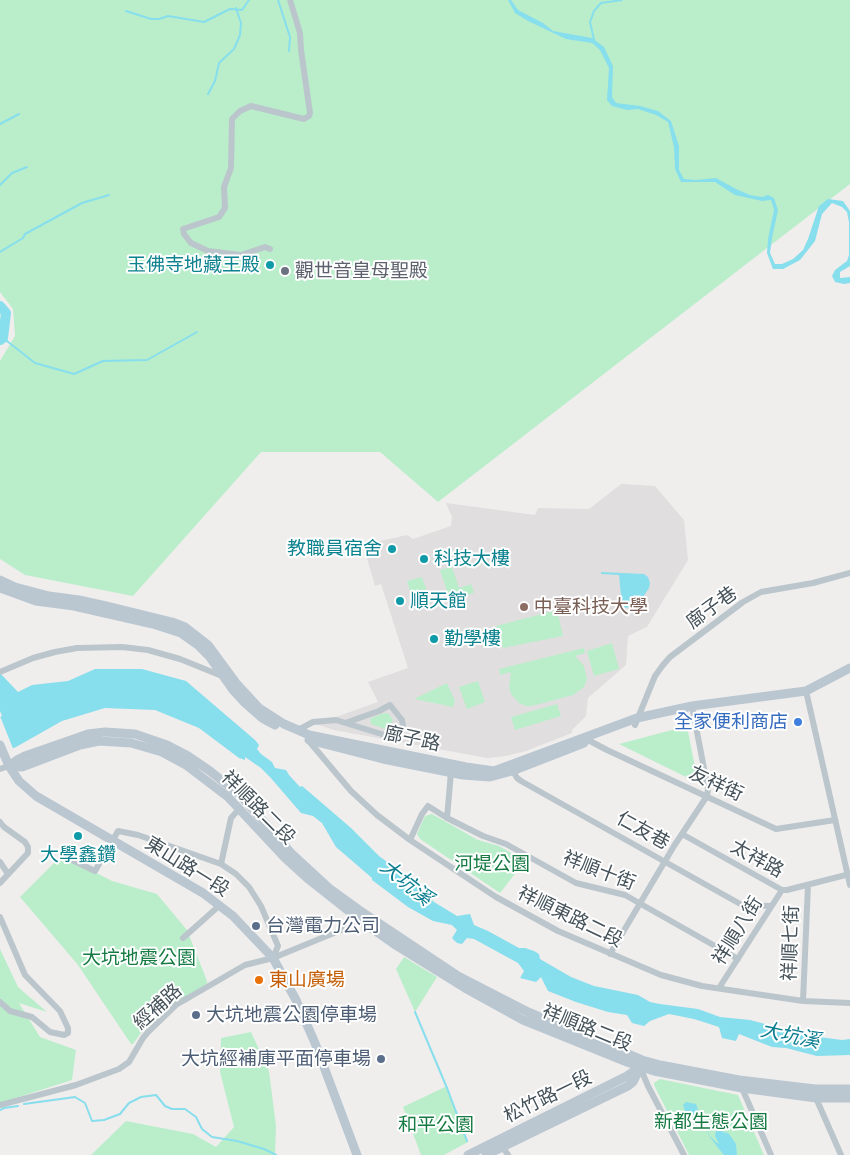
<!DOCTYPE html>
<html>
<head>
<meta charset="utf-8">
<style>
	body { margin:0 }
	canvas { display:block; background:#f0eded }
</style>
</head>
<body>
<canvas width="850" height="1155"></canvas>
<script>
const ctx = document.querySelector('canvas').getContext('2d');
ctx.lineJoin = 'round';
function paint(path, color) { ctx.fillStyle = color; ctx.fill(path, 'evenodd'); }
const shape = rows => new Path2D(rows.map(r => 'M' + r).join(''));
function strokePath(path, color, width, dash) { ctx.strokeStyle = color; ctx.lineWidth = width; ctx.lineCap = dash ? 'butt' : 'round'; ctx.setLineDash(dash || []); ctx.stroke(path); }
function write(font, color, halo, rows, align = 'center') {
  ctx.font = font + ' Cabin,"Noto Sans TC",sans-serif'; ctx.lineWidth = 4; ctx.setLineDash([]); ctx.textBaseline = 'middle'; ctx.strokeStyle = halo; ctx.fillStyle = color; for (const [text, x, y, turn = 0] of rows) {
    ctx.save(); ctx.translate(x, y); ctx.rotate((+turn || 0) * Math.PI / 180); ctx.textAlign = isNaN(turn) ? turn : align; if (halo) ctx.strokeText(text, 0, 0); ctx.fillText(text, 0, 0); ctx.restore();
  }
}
paint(shape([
	[621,484,655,486,684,520,688,560,647,627,628,636,626,665,588,698,586,716,572,730,572,733,526,751,506,756,487,758,334,730,316,724,378,702,368,682,408,668,381,584,375,586,363,545,407,535,413,539,451,526,452,517,446,503,535,515,538,508,589,509]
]), '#e1dedf');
paint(shape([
	[0,0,850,0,850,184,438,502,380,452,261,452,133,596,25,575,0,559,0,361,15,336,13,309,0,292],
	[452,567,459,588,471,584,474,593,450,600,440,570],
	[422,577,431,603,416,608,407,581],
	[557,610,563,636,503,648,496,626],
	[612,643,619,669,594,676,587,651],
	[584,648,585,653,575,656,584,666,587,679,584,687,573,695,532,706,526,706,519,703,511,694,509,687,511,672,500,675,499,669],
	[478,681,485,702,467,709,459,687],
	[447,683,455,701,453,707,414,699],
	[557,704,561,716,515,730,511,717],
	[388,713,393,720,388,730,371,724,370,719,381,714],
	[687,726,698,783,619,744],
	[432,814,478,840,499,846,525,861,500,893,420,839,417,834,425,816],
	[64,856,112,881,157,894,187,930,207,981,207,984,177,1002,140,1034,133,1044,131,1044,78,965,20,897,57,860],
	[0,949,18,987,47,1012,19,1003,40,1037,76,1050,72,1080,0,1103],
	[404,957,437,977,415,1012,396,969],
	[251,1032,269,1071,276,1126,275,1155,91,1155,126,1121,193,1134,216,1147,234,1127,220,1072,221,1038],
	[660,1079,738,1095,764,1155,689,1155,654,1085,654,1083],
	[447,1086,468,1142,444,1155,421,1155,403,1107]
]), '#baeecb');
paint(shape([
	[508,0,511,0,518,10,543,23,553,31,592,38,604,47,613,66,612,97,616,103,640,106,658,111,671,121,679,146,679,170,684,179,696,180,716,178,736,189,750,195,762,197,768,195,774,198,778,210,772,238,770,253,775,264,782,264,793,259,803,250,808,239,819,206,828,199,843,201,850,211,850,266,840,272,840,278,850,277,850,283,844,284,835,282,832,276,835,270,847,261,849,255,849,222,847,212,842,207,832,203,822,214,815,241,800,260,783,269,773,269,767,253,768,239,774,210,771,200,762,201,735,195,715,182,681,182,675,169,674,147,668,122,656,115,638,109,627,110,612,106,607,100,609,68,600,50,592,43,566,39,528,21,515,13],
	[601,572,644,574,648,577,650,583,649,588,639,603,634,606,625,608,622,605,619,575,601,574],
	[95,669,142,669,186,681,255,740,259,745,257,749,261,754,272,762,275,768,286,770,289,775,300,787,302,786,308,791,351,828,379,856,410,879,434,902,457,916,470,914,474,925,488,931,519,948,525,948,534,951,539,954,540,959,571,977,594,986,638,995,650,1002,660,1004,698,1009,720,1017,750,1020,811,1036,842,1040,850,1039,850,1055,817,1056,786,1048,772,1047,739,1034,736,1041,722,1038,719,1027,694,1019,669,1014,650,1021,644,1026,632,1023,627,1015,608,1012,576,1002,548,991,541,977,536,982,520,978,524,971,518,963,474,939,467,938,462,944,457,943,452,938,457,930,452,925,433,921,408,907,372,880,372,878,336,847,322,823,313,816,301,813,270,777,261,768,245,757,245,760,239,758,199,728,155,710,105,708,62,721,16,747,0,753,0,717,2,716,0,711,0,673,18,692,32,685,68,681],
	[686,1102,696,1104,699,1113,704,1122,710,1136,717,1143,719,1144,715,1136,716,1131,720,1130,727,1134,725,1131,729,1134,736,1144,737,1155,724,1155,722,1153,710,1137,702,1119,696,1115,690,1115,685,1111,683,1105]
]), '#87deec');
paint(shape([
	[0,716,14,751,0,755]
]), '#f0eded');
strokePath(shape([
	[278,0,290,37,289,51],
	[126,11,151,19,159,19,168,16,204,22,230,9,242,10,249,0],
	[594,40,590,22,594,11,601,3,622,0],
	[208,94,215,81,219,63,234,49,240,35,241,23,236,8],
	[0,124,19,114],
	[0,185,12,173,27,167],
	[0,252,23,238,25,234,82,203,109,195],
	[3,338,35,363,74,374,103,361,147,360,197,332],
	[415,1012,447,1088,467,1141],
	[24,1104,75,1097,85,1103,92,1121,104,1120,120,1114,129,1103,141,1097,156,1095,165,1106,172,1109,185,1109,196,1117,202,1129,212,1137,237,1141,264,1149,276,1155],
	[0,1110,4,1108,18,1106]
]), '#87deec', 2);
strokePath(shape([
	[0,306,6,313,3,338,0,340]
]), '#87deec', 10);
strokePath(shape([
	[270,249,265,247,241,255,208,251,191,243,184,234,183,229,219,217,225,208,224,187,231,168,232,119,240,111,251,106,304,119,309,116,310,113,301,50,300,33,290,0],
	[0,672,33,658,55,652,77,648,122,647,148,650,180,659,222,676],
	[806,691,850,885],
	[635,725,655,676,663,665,670,657,743,602,761,592,813,583,850,573],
	[298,730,313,722,336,720,391,737,399,733,403,725,402,720,390,705,379,711,348,722],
	[308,740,351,791,377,815,410,840,496,897,558,931,661,975,702,986,803,1001,850,1003],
	[590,741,607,750,776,829,835,820],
	[511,768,517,778,521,781,742,905,771,906],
	[0,769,9,766],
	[447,818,451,772],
	[0,822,4,827,25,842,28,847,28,853,0,883],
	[682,834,782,890,787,890,850,874],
	[410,840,422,814,428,806,447,818,483,836,506,844,576,883,625,895,738,959],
	[70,859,95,871,118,831,138,835,221,864,236,874,249,887,261,906,278,946,273,958],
	[0,862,8,874],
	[221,864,231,818,240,808],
	[0,917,25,975,60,1011,68,1028,68,1033,64,1035,50,1032,32,1017,10,1011,0,1002],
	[183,938,220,905],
	[610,954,674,846,707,796,708,789,692,706],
	[719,988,782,890],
	[803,1001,808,885],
	[640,1067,648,1086,684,1155],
	[742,1088,771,1155],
	[816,1098,841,1155],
	[0,1105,76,1085,119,1069,129,1062,143,1038,148,1032,177,1004,188,998,245,965,273,958,351,926,362,917],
	[500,1143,508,1155]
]), '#bbc6cc', 6);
strokePath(shape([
	[0,580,15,587,49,596,79,600,106,606,172,622,185,627,208,645,236,683,259,708,284,724,298,730,309,735,466,767,494,771,637,718,692,706,806,691,850,668],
	[0,588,36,601,74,606,153,624,181,633,198,645,209,656,233,690,245,703,262,718,275,725],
	[309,740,383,759,463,775,490,777,512,771,584,743],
	[0,745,9,766,19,781,36,796,203,893,233,916,273,958,296,1000,315,1043,357,1155],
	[9,766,17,760,25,756,88,734,105,732,135,734,167,745,188,756,210,771,240,795,291,853,330,889,359,910,458,976,528,1012,642,1060,660,1065,739,1080,815,1089,850,1089],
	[9,766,22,767,80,745,99,741,131,743,162,752,186,765,228,797,285,858,307,878,360,920,397,946,465,988,523,1020,627,1062,654,1071,742,1088,816,1098,850,1098],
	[468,1155,627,1076,640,1067],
	[486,1155,628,1086,633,1082,640,1068]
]), '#bac7d1', 9);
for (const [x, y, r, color] of [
	[270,265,5,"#0f9aa8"],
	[285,271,5,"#6b7280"],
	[392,549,5,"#0f9aa8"],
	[424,559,5,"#0f9aa8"],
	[400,601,5,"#0f9aa8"],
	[524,607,5,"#8d6e63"],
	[434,639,5,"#0f9aa8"],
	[798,722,5,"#3f7fe0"],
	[78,836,5,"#0f9aa8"],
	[256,926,5,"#5c6f8a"],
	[259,980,5,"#e8710a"],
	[196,1015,5,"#5c6f8a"],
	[381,1059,5,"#5c6f8a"]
]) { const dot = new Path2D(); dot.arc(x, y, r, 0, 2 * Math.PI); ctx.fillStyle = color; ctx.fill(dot); strokePath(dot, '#fff', 2); }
write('19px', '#0d838f', '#fff', [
	["玉佛寺地藏王殿",260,265,"right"],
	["教職員宿舍",382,549,"right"],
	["科技大樓",434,559],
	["順天館",410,601],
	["勤學樓",444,639],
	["大學鑫鑽",78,855,"center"]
], 'left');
write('19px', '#5b616d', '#fff', [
	["觀世音皇母聖殿",295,271]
], 'left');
write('19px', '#785e54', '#fff', [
	["中臺科技大學",534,607]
], 'left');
write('19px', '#45525a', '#fff', [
	["廍子巷",712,608,-36],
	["廍子路",412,739,12],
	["友祥街",716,784,25],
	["祥順路二段",258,808,45],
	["仁友巷",643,831,29],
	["太祥路",757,859,29],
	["東山路一段",187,867,32],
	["祥順十街",599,871,21],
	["祥順東路二段",570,917,26],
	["祥順八街",738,931,-58],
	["祥順七街",791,943,-88],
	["經補路",158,1007,-42],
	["祥順路二段",587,1028,22],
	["松竹路一段",548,1097,-26]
]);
write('19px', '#366cbe', '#fff', [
	["全家便利商店",788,722]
], 'right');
write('19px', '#167b42', '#fff', [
	["河堤公園",492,864],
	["大坑地震公園",139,958],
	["新都生態公園",711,1122],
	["和平公園",436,1125]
]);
write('19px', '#4e5e75', '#fff', [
	["台灣電力公司",266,926],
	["大坑地震公園停車場",206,1015],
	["大坑經補庫平面停車場",371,1059,"right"]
], 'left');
write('19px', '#c56008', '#fff', [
	["東山廣場",269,980]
], 'left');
write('italic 20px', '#0d7e90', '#fff', [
	["大坑溪",406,883,39],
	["大坑溪",790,1036,12]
]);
</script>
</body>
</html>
